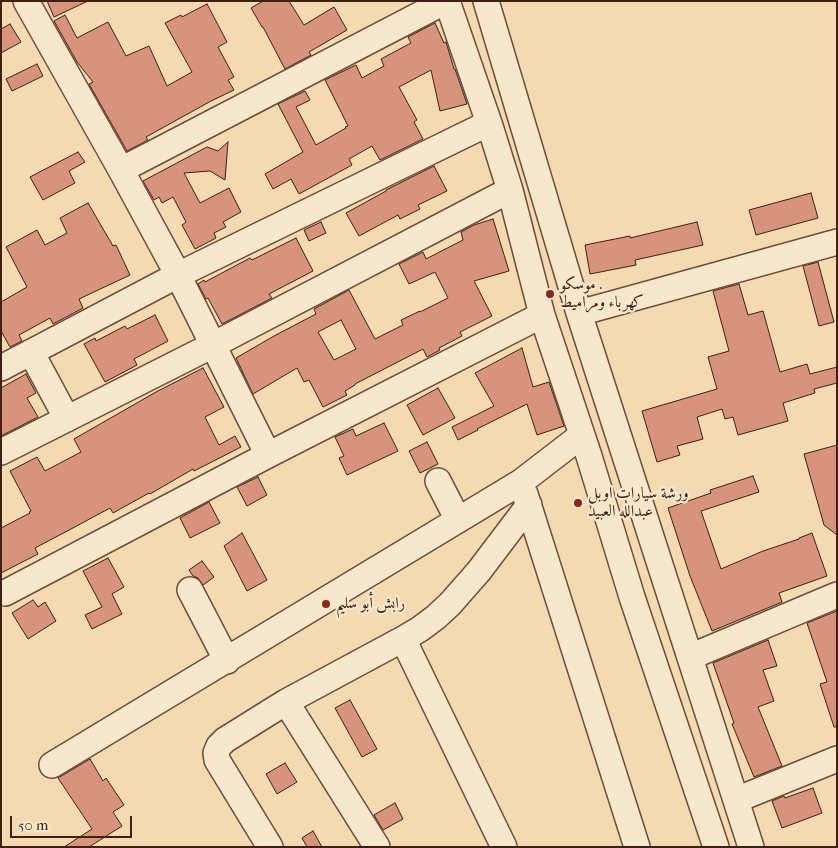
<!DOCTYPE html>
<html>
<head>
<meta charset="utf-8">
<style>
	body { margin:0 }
	#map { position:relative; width:838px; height:848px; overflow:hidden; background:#f3dab0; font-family:"IM FELL French Canon",serif }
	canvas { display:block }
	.frame { position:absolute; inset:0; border:2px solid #3f2012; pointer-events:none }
	.scale { position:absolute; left:10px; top:816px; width:122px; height:22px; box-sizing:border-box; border:2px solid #3f2012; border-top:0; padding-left:6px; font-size:15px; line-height:18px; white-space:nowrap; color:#3f2012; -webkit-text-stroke:4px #f7e7cc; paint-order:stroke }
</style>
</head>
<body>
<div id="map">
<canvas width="838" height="848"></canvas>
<div class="frame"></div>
<div class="scale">50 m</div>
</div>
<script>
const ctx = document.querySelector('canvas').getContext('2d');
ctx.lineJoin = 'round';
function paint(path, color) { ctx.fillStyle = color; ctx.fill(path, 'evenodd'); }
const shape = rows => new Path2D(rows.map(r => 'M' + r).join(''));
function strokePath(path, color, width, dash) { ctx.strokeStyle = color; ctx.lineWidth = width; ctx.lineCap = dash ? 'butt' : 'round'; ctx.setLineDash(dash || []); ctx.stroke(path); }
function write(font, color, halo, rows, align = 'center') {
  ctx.font = font + ' "IM FELL French Canon",Amiri,serif'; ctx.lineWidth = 4.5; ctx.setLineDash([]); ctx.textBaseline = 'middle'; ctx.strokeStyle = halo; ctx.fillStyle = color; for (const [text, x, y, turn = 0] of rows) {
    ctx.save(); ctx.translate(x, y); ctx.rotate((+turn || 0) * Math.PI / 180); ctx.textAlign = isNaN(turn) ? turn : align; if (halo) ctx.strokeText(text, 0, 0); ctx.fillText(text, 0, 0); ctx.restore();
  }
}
const building = shape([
	[47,1,88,1,54,17,47,1],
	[263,1,289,1,304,25,334,7,347,30,309,52,311,55,285,69,263,27,262,27,251,8,263,1],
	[207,4,227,42,218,47,234,77,228,80,234,90,211,101,146,137,148,140,127,151,89,84,93,82,77,62,54,21,65,15,77,38,108,22,126,56,149,46,167,86,192,72,165,23,181,15,182,17,207,4],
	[435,23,444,43,446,42,454,69,455,69,467,104,440,111,431,70,399,87,417,120,414,122,423,139,380,160,372,146,349,159,352,165,299,194,291,179,273,189,265,174,303,152,278,104,305,91,310,100,296,107,316,145,346,128,345,127,348,126,325,80,356,65,362,78,384,66,381,59,411,43,408,37,435,23],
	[10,24,21,42,1,53,1,29,10,24],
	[37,64,43,76,12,91,6,79,37,64],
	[228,142,225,180,210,171,184,173,200,203,229,188,241,212,223,222,226,227,214,233,216,238,195,249,182,225,186,222,173,197,162,203,159,197,154,200,143,181,207,147,218,151,228,142],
	[78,152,85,162,69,171,75,183,43,200,30,177,78,152],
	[434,166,447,191,418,205,420,209,400,219,398,215,359,236,346,213,386,191,386,190,434,166],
	[811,193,818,218,756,235,749,210,811,193],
	[88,203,113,246,116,245,130,275,79,299,83,308,53,324,50,318,19,335,22,341,10,347,1,331,1,302,27,287,6,247,37,230,45,245,67,233,60,218,88,203],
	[493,219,509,271,474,281,492,316,460,332,462,336,439,348,440,350,427,357,423,349,355,384,355,385,345,391,347,395,323,407,309,380,304,382,297,368,253,394,236,358,274,336,316,314,314,309,349,290,375,339,403,325,401,320,420,311,420,312,448,298,435,272,409,284,399,264,423,252,426,259,463,240,461,232,474,225,493,219],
	[341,320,356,349,334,360,318,332,341,320],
	[321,222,326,233,309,241,304,230,321,222],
	[697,222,703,245,635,260,636,265,590,274,585,245,630,236,630,238,697,222],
	[296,238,313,271,269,294,272,298,222,324,208,298,206,299,198,284,204,280,205,282,250,258,252,260,296,238],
	[818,262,834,322,819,326,803,266,818,262],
	[739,284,748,315,763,311,780,372,807,364,810,374,837,367,837,383,814,389,815,393,783,403,788,421,738,435,733,417,725,419,722,409,697,417,703,439,677,446,680,455,657,462,642,411,717,389,708,357,729,351,713,291,739,284],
	[155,315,168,341,134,359,137,365,105,382,84,344,95,338,96,341,125,326,127,329,155,315],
	[522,348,533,387,549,382,564,426,537,435,527,404,477,429,478,430,458,440,452,427,494,406,475,373,522,348],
	[203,368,224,407,205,417,219,445,235,436,241,447,194,471,193,469,150,494,149,493,113,513,110,508,71,529,35,548,38,554,1,573,1,528,30,513,29,512,31,511,10,471,37,457,45,471,81,452,74,439,156,392,203,368],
	[26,374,36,393,27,398,38,417,1,436,1,388,26,374],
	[438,388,455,418,423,435,407,405,438,388],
	[384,423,398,451,347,475,339,458,344,456,335,437,353,429,356,436,384,423],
	[427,442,438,464,420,473,409,451,427,442],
	[837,445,837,535,824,525,804,454,837,445],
	[753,476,759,492,701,511,721,569,763,551,799,539,799,538,812,533,827,576,779,593,782,602,712,631,690,576,668,508,711,493,710,490,753,476],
	[258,477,267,495,247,506,237,487,258,477],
	[209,502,220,523,190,538,180,518,209,502],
	[242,533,267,580,247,591,224,546,242,533],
	[108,558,124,587,112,594,122,614,92,629,85,615,102,607,83,571,108,558],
	[202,561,214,577,203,585,198,578,193,576,189,570,202,561],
	[33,600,38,607,45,602,56,621,28,639,12,613,33,600],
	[837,611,837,727,834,727,820,684,827,682,807,623,837,611],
	[768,640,777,666,763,670,774,701,758,707,782,766,754,777,732,724,734,723,713,663,768,640],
	[350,700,377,749,362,757,335,708,350,700],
	[90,759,103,781,106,778,124,805,113,812,122,826,89,847,64,847,92,829,58,778,90,759],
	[285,763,297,782,277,794,266,774,285,763],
	[813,788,822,813,782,828,772,801,784,796,785,798,813,788],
	[395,803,403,819,383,830,374,815,395,803],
	[313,831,322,847,307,847,302,838,313,831]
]);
paint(building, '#d7937b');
strokePath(building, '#3f2012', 1);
const minor = shape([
	[26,1,121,170,178,275,268,455],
	[447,1,489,123,510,190,542,315,589,456,632,597,716,847],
	[486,1,579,313,751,847],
	[121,170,446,1],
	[579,313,837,242],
	[31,352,67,419],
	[1,368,178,275,489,123],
	[1,452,213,345,510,190],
	[438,481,458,520],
	[525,494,637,847],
	[190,590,227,661],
	[5,593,268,455,542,315],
	[403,639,504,847],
	[690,657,837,595],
	[286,702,377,847],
	[52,765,521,482,582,435],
	[736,800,837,759],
	[270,847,217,760,216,753,219,746,225,740,286,702,403,639,420,629,436,617,450,604,479,571,529,505]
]);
strokePath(minor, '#6c4e3a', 28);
strokePath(minor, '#f7e7cc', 25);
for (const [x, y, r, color] of [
	[550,294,5,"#8f2418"],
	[578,503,5,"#8f2418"],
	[326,604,5,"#8f2418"]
]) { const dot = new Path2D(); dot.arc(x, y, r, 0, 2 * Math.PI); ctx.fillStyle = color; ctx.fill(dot); strokePath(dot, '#f7e7cc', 2); }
write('16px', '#3f2012', '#f7e7cc', [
	["موسكو .",560,285],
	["كهرباء ومراميط",560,303],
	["ورشة سيارات اوبل",588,494],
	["عبدالله العبيد",588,512],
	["رابش أبو سليم",336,604]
], 'left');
</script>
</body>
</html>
